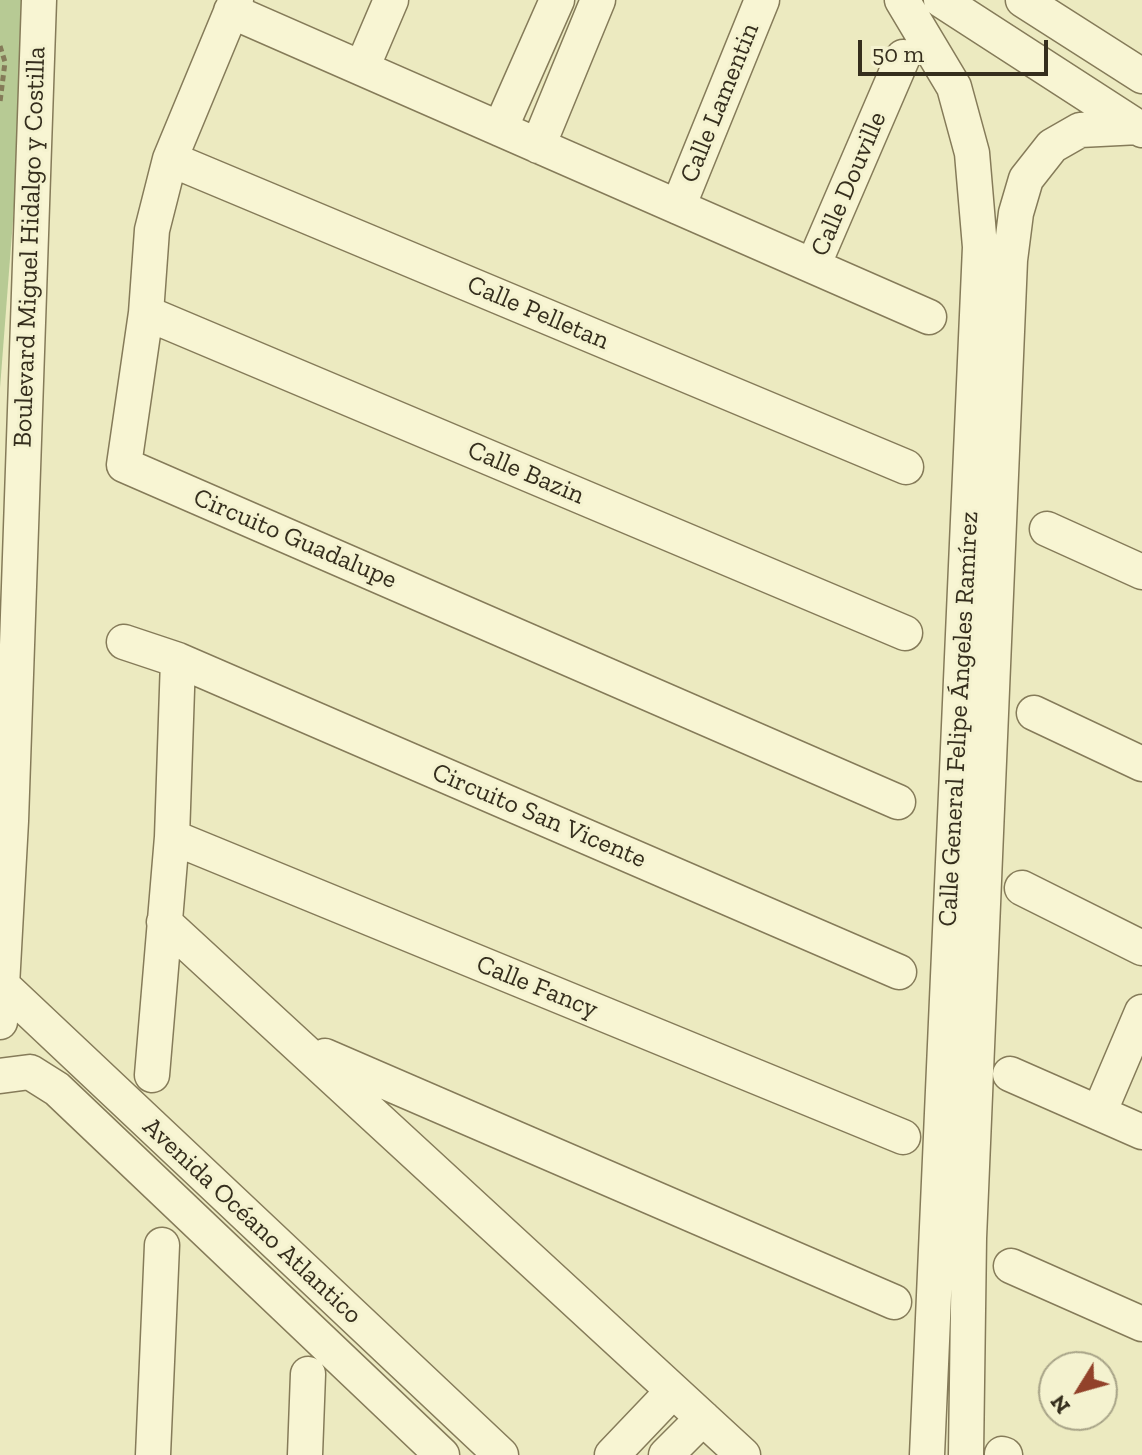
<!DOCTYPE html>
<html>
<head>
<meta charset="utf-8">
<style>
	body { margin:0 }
	#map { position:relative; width:1142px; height:1455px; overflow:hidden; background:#eceac0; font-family:"Zilla Slab",serif }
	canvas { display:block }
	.north { position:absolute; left:1038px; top:1351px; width:80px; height:80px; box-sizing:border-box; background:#f4f2cf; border:2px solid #a8a488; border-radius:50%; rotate:233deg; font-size:22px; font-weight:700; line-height:32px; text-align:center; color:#352e1d }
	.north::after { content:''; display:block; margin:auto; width:28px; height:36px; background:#92422a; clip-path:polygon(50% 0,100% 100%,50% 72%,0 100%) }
	.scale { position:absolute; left:858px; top:40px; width:190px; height:36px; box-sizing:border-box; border:4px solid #352e1d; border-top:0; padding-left:10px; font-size:24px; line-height:28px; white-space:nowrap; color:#352e1d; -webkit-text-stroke:6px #f4f2cf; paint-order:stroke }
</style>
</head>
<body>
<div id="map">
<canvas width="1142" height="1455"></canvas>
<div class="north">N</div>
<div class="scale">50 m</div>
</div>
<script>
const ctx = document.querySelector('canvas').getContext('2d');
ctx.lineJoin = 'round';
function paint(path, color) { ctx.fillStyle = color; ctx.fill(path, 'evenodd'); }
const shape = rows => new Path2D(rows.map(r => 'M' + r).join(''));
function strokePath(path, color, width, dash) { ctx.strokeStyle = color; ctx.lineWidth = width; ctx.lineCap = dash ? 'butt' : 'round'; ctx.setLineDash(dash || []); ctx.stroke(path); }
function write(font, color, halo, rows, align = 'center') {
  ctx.font = font + ' "Zilla Slab",serif'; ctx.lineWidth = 6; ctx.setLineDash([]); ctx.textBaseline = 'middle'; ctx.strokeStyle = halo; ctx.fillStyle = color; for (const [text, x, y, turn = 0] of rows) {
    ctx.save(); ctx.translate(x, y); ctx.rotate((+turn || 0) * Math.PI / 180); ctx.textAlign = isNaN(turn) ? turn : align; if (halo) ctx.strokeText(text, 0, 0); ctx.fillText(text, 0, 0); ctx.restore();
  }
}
paint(shape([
	[0,0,30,0,0,388]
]), '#b7ca94');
const minor = shape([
	[236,0,170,159,152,230,146,313,124,465,898,802],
	[902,0,954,87,972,153,980,247,927,1455],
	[941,0,1142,130],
	[1023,0,1142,76],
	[231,11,929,317],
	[362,68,391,0],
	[500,129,557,0],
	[538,146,598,0],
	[170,159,906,467],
	[678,207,762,0],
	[813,266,903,57],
	[146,313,905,633],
	[1047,529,1142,572],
	[124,642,178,660,899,972],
	[1034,713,1142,764],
	[172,837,903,1137],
	[1022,888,1142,948],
	[164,922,743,1455],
	[3,986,501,1455],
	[0,1022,11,821,39,0],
	[325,1056,894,1302],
	[1010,1074,1142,1132],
	[152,1075,172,837,178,660],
	[0,1076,30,1072,57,1089,442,1455],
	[1099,1113,1142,1012],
	[1011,1266,1142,1324],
	[1002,1454,1005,1455],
	[153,1455,162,1245],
	[305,1455,308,1374],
	[612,1455,673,1391],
	[666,1455,703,1418],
	[966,1455,969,1238,1010,260,1016,213,1026,179,1052,146,1080,130,1139,127]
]);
strokePath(minor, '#857b59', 37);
strokePath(shape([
	[0,46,5,62,0,102]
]), '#857b59', 5, [6, 4]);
strokePath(minor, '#f8f5d3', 34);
write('26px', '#352e1d', '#f4f2cf', [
	["Calle Lamentin",720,103,-68],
	["Calle Douville",849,184,-67],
	["Boulevard Miguel Hidalgo y Costilla",30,247,-88],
	["Calle Pelletan",538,313,23],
	["Calle Bazin",526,473,23],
	["Circuito Guadalupe",295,539,23],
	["Calle General Felipe Ángeles Ramírez",959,719,-87],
	["Circuito San Vicente",539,816,23],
	["Calle Fancy",537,987,22],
	["Avenida Océano Atlantico",252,1221,43]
]);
</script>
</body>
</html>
